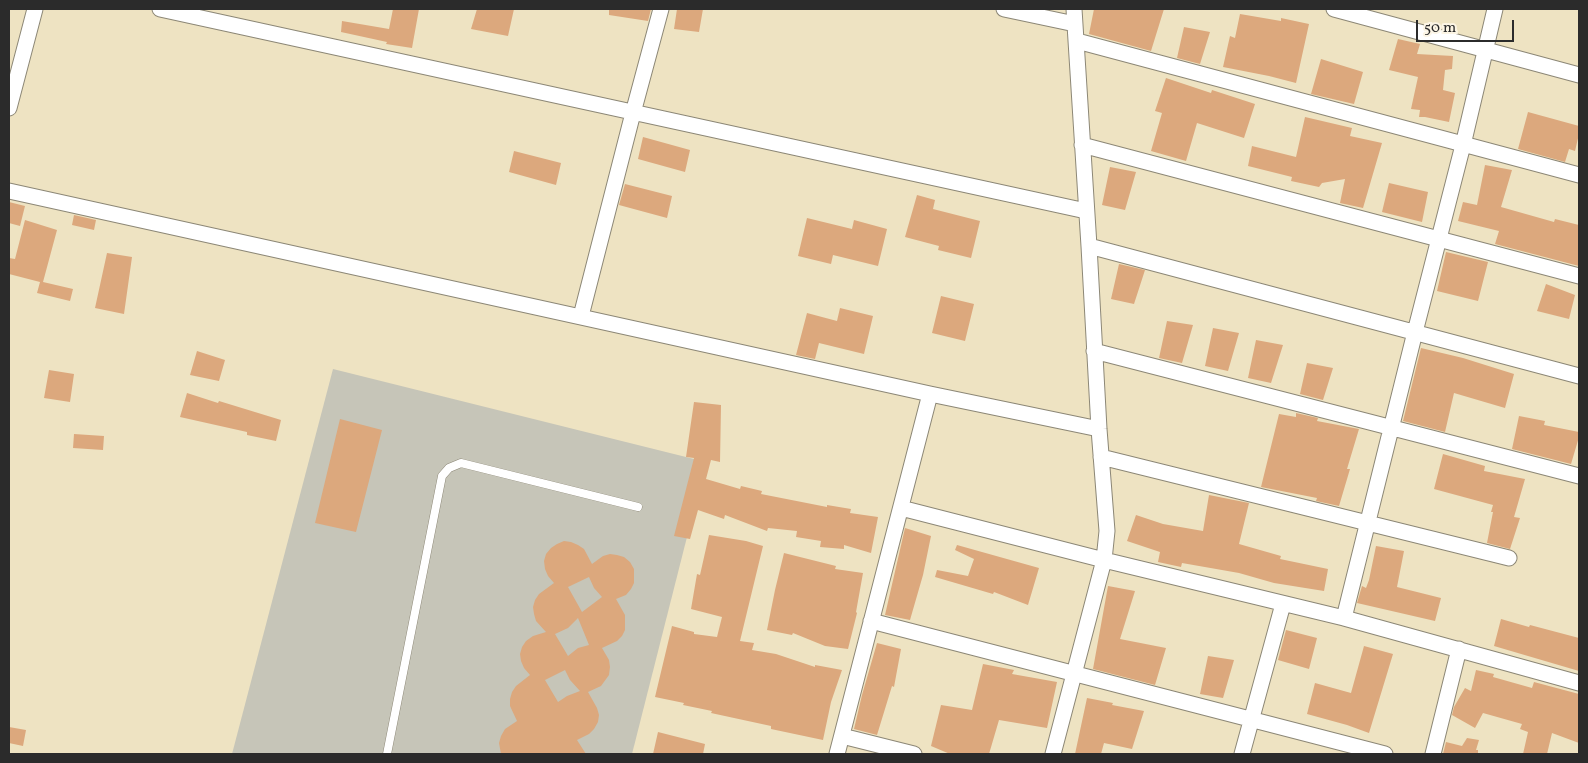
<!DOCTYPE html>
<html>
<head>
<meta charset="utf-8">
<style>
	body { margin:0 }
	#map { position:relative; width:1588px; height:763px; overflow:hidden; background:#eee3c2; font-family:Vollkorn,serif }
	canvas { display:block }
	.frame { position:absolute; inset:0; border:10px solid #2b2b2b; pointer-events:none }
	.scale { position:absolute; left:1416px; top:20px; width:98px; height:22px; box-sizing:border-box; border:2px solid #2b2b2b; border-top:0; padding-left:6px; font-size:15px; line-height:18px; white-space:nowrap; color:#2b2b2b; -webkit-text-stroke:4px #fcf5e5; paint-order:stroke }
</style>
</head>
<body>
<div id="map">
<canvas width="1588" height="763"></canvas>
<div class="frame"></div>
<div class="scale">50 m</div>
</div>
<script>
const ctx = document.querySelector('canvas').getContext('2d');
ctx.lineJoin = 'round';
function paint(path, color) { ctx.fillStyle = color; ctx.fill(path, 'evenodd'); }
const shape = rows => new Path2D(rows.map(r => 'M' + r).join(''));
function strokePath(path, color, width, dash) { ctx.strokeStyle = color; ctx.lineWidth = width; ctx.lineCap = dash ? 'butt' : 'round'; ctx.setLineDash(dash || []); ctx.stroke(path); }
paint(shape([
	[333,369,706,462,632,754,232,754]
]), '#c6c5b8');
paint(shape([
	[393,9,419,9,412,48,386,44,387,42,341,32,342,21,389,29],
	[477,9,514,9,508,36,471,29],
	[609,9,651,9,648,21,609,15],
	[677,9,703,9,699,32,674,29],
	[1094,9,1164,9,1151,51,1089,34],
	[1240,14,1281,21,1281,18,1309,24,1296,83,1269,76,1223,67,1230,36,1235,38],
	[1184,27,1210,32,1200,64,1177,58],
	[1398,39,1420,44,1417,54,1453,56,1452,69,1445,70,1443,90,1455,93,1449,122,1425,117,1419,117,1420,110,1411,109,1418,77,1389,70],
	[1321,59,1363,72,1354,104,1311,94],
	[1166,78,1211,93,1212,90,1255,104,1244,138,1197,123,1186,161,1151,151,1162,113,1155,111],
	[1528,112,1579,126,1579,134,1575,151,1569,149,1565,162,1518,149],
	[1305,117,1352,128,1350,136,1382,143,1363,208,1340,203,1345,179,1322,183,1319,187,1291,181,1292,177,1248,166,1252,146,1296,157],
	[643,137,690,150,685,172,638,159],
	[514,151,561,163,556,185,509,172],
	[1485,165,1512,170,1501,207,1554,222,1555,219,1579,225,1579,266,1495,244,1499,231,1458,221,1463,202,1477,205],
	[1110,167,1136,172,1125,210,1102,205],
	[1389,183,1428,192,1422,222,1382,212],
	[625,184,672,196,667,218,619,205],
	[917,195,935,200,933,209,980,221,971,258,938,250,939,246,905,237],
	[9,202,25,206,20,226,9,223],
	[74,215,96,220,94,230,72,225],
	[807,218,852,229,854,220,887,229,878,266,833,255,831,264,798,256],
	[25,220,57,230,43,282,73,289,70,301,37,293,40,282,9,274,9,258,15,259],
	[1446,252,1488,262,1478,301,1437,291],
	[107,253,132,257,124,314,95,308],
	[1119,264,1145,270,1134,304,1111,299],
	[1546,284,1575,295,1569,319,1537,311],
	[941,296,974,304,965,341,932,333],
	[840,308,873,316,864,354,819,343,815,359,796,355,807,313,837,321],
	[1167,321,1193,325,1182,363,1159,358],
	[1213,328,1239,333,1228,371,1205,366],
	[1256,340,1283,345,1271,383,1248,378],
	[1421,348,1463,358,1514,374,1505,408,1454,393,1445,432,1403,421],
	[197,351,225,360,219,381,190,375],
	[1307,363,1333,368,1323,400,1300,394],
	[49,370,74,374,70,402,44,398],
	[187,393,218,403,219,401,281,420,276,441,247,435,247,432,180,417],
	[694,402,721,405,720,462,711,460,706,479,740,489,741,486,762,491,761,494,827,507,827,505,851,509,850,513,878,517,871,553,844,545,844,549,820,547,821,541,796,537,797,531,768,528,767,531,725,515,724,519,698,510,690,539,674,536,694,458,686,457],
	[1296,413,1318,418,1317,421,1359,429,1347,469,1350,469,1339,506,1316,501,1317,498,1261,487,1279,414,1296,417],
	[1519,416,1545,421,1544,425,1579,432,1579,437,1571,464,1512,449],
	[340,419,382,430,356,532,315,523],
	[74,434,104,436,103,450,73,448],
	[1443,454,1485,466,1484,471,1525,479,1514,517,1520,518,1510,549,1487,543,1493,512,1491,512,1493,505,1434,489],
	[1209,495,1249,503,1239,544,1281,556,1280,559,1328,569,1324,591,1274,583,1239,573,1182,563,1181,567,1158,562,1160,552,1127,541,1136,515,1163,524,1203,531],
	[905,528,931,536,923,575,910,620,885,615],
	[709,535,746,541,763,546,740,641,754,643,752,650,776,654,815,667,815,665,842,670,831,702,823,740,771,729,771,726,711,713,712,711,683,705,684,703,655,697,672,626,694,632,694,634,717,637,722,617,691,609,697,574,700,575],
	[564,541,571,542,578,545,584,549,592,564,603,556,610,554,617,555,624,557,630,562,634,569,634,583,631,589,626,595,616,599,625,615,625,630,622,636,617,641,602,648,609,660,610,667,609,675,601,686,588,692,597,708,599,715,598,722,594,729,589,734,577,740,586,754,501,754,499,743,501,736,505,729,517,721,510,706,510,699,512,692,516,686,530,675,524,668,521,661,520,654,522,647,526,641,533,636,546,632,536,621,534,614,533,607,535,600,539,594,554,583,548,576,545,569,544,561,546,554,551,548,557,544],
	[589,577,594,588,602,597,582,612,568,587],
	[578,618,589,645,578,648,568,656,555,634,568,628],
	[565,670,570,680,580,691,567,696,558,702,545,680],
	[957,545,1039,568,1028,605,994,592,993,594,935,577,937,570,968,576,974,559,955,550],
	[1376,546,1404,551,1397,587,1441,598,1435,621,1357,603,1362,586,1366,588,1369,580],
	[784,553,836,566,835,569,863,573,856,612,857,613,848,649,825,646,793,633,792,635,767,630,775,590],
	[1108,586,1135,591,1120,639,1166,648,1155,685,1093,669],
	[1501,619,1529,627,1530,625,1579,638,1579,671,1494,646],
	[1286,630,1317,638,1309,669,1278,660],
	[877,643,901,649,894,687,892,686,877,735,854,729,862,695],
	[1364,646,1393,654,1369,733,1347,725,1307,714,1315,683,1351,693],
	[1208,656,1234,660,1223,698,1200,694],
	[983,664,1014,670,1012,674,1057,682,1047,728,999,720,989,754,950,754,931,746,941,705,972,710],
	[1476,670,1494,674,1493,677,1532,688,1534,682,1579,694,1579,743,1552,733,1547,754,1523,754,1528,732,1520,729,1522,724,1483,713,1475,728,1452,715,1454,707,1465,688,1471,691],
	[1087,698,1113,703,1112,705,1144,711,1132,749,1104,743,1101,754,1075,754],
	[9,727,26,730,23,746,9,743],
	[658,732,705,744,703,754,653,754],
	[1467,738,1479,740,1476,750,1478,750,1478,754,1443,754,1446,742,1462,746]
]), '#dca87d');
const service = shape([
	[387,754,442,476,449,468,461,463,638,507]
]);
const minor = shape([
	[160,9,1086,211],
	[1004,9,1075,24],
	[1334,9,1579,75],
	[1077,41,1579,175],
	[9,108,35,9],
	[1082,145,1579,276],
	[9,191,930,394,1099,429],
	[1089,246,1579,376],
	[581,316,633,113,661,9],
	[1094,351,1579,476],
	[1101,457,1509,558],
	[901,508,1104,560,1344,618,1579,683],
	[1344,618,1415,332,1463,145,1495,9],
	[871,621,1385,754],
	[842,736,914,754],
	[837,754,930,394],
	[1053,754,1104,560,1107,531,1099,429,1089,246,1074,9],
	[1242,754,1283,604],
	[1433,754,1459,649]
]);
strokePath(service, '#8c8776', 9);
strokePath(minor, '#8c8776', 17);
strokePath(service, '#fff', 8);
strokePath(minor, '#fff', 15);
</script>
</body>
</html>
